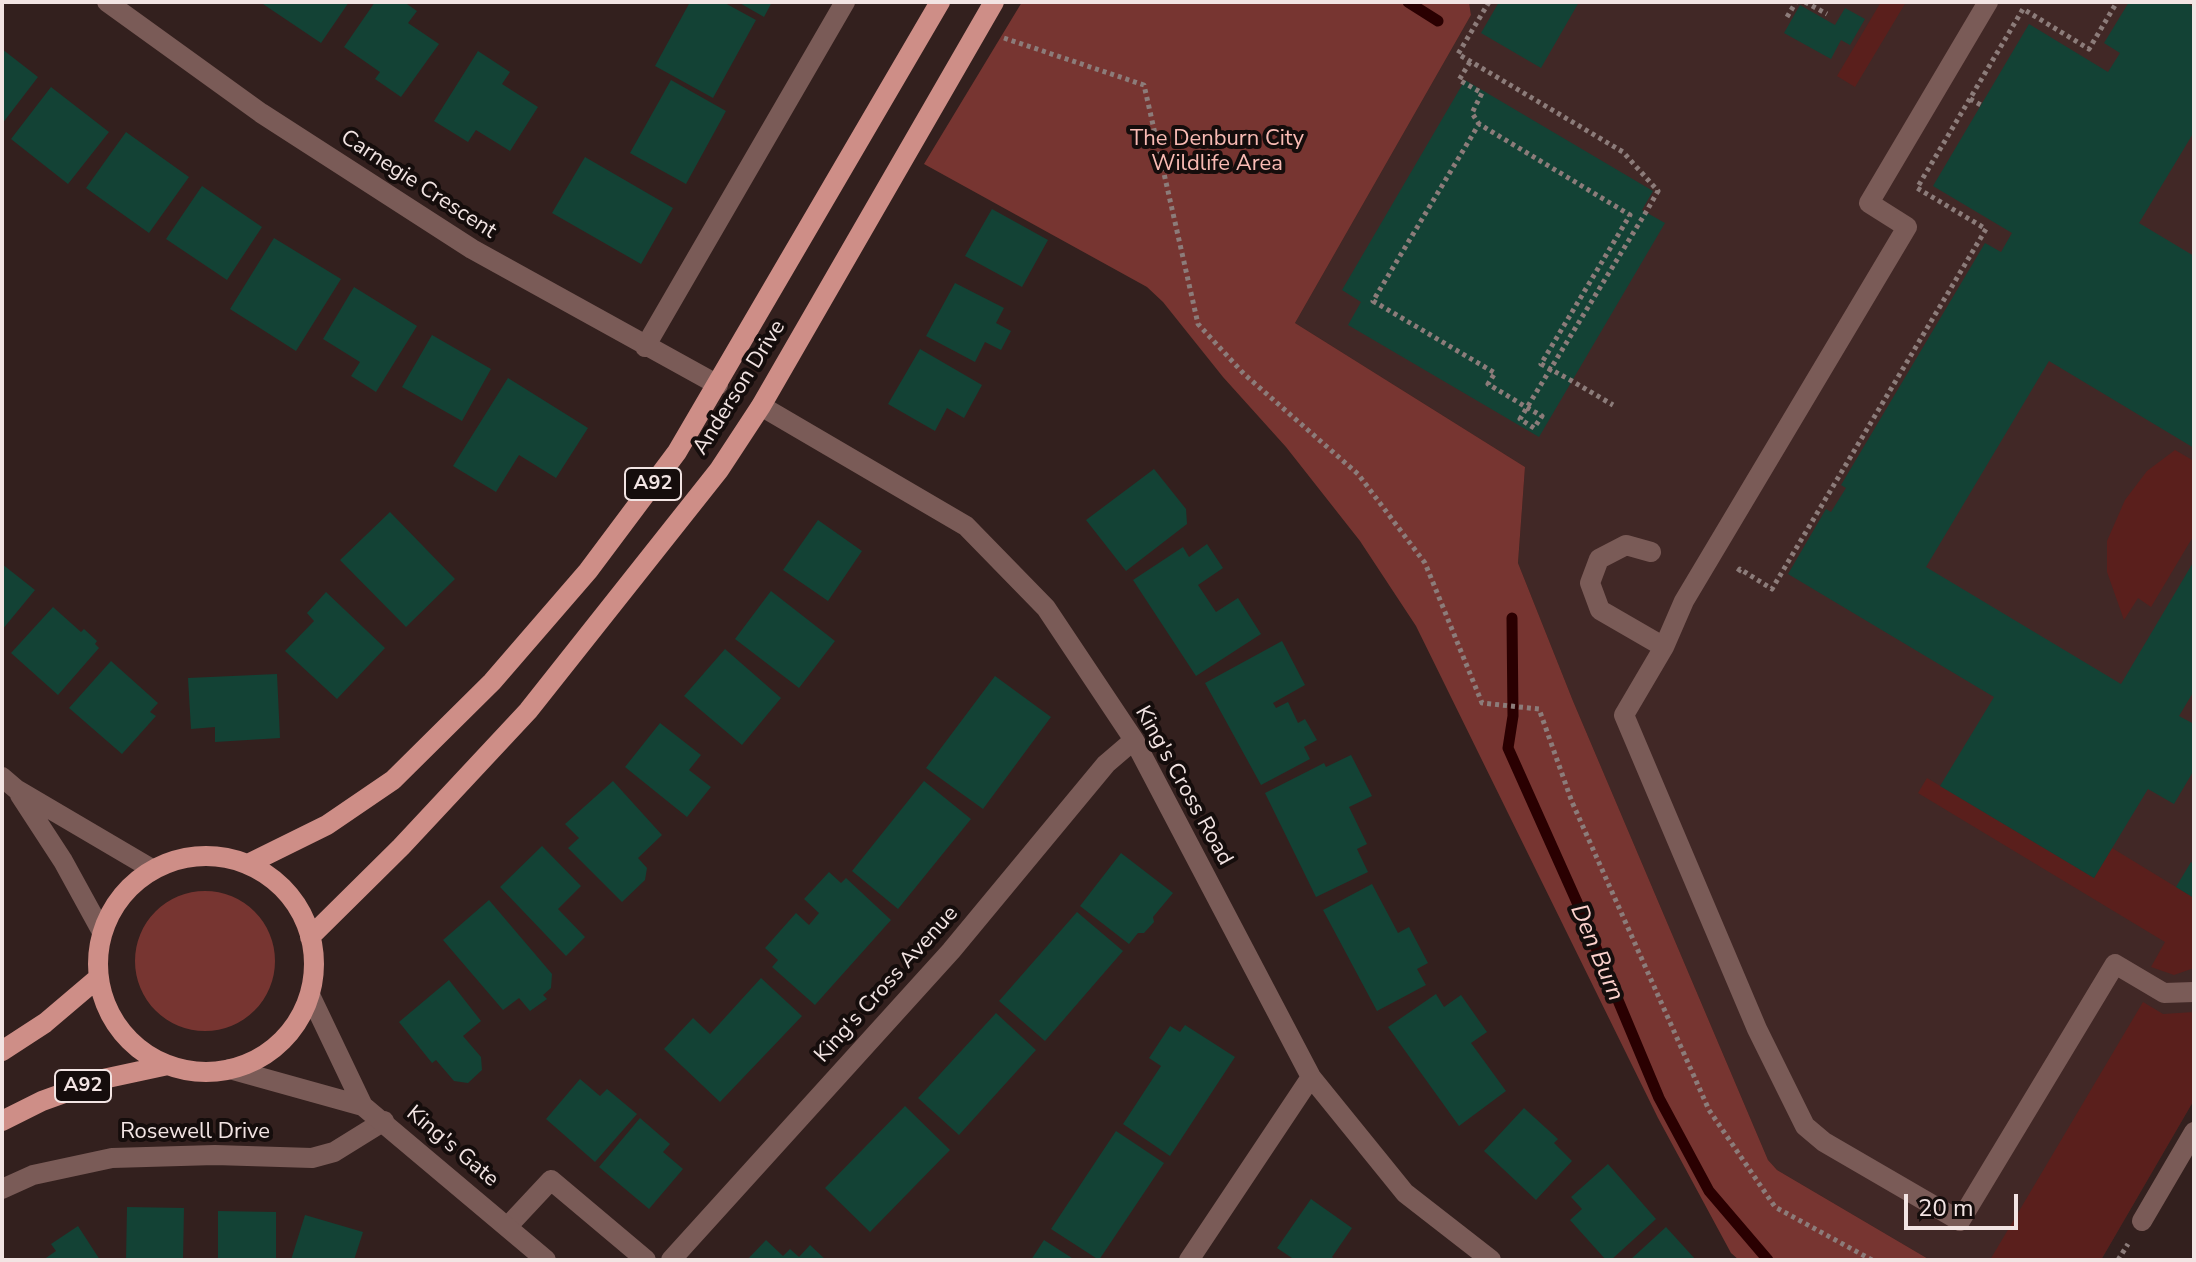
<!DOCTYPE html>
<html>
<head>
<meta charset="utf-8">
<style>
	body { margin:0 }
	#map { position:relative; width:2196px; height:1262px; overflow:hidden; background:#33201e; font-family:"Nunito Sans",sans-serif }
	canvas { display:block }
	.frame { position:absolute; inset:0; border:4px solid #f2e4e3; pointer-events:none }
	.scale { position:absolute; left:1904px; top:1194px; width:114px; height:36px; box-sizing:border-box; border:4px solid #f2e4e3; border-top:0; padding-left:10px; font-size:24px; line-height:28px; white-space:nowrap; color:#f2e4e3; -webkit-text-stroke:6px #150d0c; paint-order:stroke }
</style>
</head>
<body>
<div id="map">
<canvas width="2196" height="1262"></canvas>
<div class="frame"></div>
<div class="scale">20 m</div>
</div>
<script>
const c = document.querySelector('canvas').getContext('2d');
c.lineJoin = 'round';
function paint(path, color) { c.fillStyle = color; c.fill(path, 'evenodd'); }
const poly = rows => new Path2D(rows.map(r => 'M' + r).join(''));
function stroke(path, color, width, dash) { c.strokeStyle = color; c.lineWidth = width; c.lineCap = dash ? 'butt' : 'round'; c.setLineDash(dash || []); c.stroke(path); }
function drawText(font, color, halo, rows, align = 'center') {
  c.font = font + ' "Nunito Sans",sans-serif'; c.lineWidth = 8; c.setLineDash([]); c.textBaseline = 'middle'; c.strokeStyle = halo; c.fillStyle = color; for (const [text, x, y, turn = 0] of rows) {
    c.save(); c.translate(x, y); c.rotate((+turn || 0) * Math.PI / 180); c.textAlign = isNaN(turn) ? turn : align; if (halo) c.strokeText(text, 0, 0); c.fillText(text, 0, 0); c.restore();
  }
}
const built = poly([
	[1469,2,2194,2,2194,1100,2101,1260,1930,1260,1777,1170,1768,1160,1573,701,1518,563,1525,467,1295,323,1471,15]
]);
const green = poly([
	[1881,2,1906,2,1855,87,1837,76],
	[2175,450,2194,461,2194,535,2151,607,2138,598,2124,620,2107,572,2107,541,2125,500,2147,471],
	[1927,778,2094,878,2112,848,2194,898,2194,968,2174,975,2151,967,2165,942,1918,793],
	[2143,1002,2163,1014,2194,1012,2194,1100,2101,1260,1990,1260]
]);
const forest = poly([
	[1022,2,1469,2,1471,15,1295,323,1525,467,1518,563,1573,701,1768,1160,1777,1170,1930,1260,1739,1260,1731,1253,1658,1118,1416,626,1360,541,1286,447,1223,377,1163,302,1147,287,924,164],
	'135 961a70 70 0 1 1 140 0a70 70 0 1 1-140 0Z'
]);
const stream = poly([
	[1408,2,1438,21],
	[1512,618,1513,716,1508,748,1576,900,1659,1098,1709,1191,1768,1260]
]);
const building = poly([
	[260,2,349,2,321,43],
	[375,2,404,2,417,11,408,23,439,44,401,97,375,79,380,72,344,47],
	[690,2,723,2,756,20,713,98,655,66],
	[738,2,772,2,764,17],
	[1499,2,1579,2,1541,68,1481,33],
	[2129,2,2185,2,2194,7,2194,132,2139,223,2194,256,2194,448,2049,361,1926,567,2121,684,2194,561,2194,691,2179,716,2194,724,2194,770,2174,804,2148,789,2094,878,1940,786,1994,697,1788,574,1826,509,1831,512,1846,488,1841,485,1985,243,2001,252,2012,233,1933,186,2029,24,2108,72,2120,53,2104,43],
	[1800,5,1835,25,1845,8,1865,19,1850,45,1841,40,1831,59,1784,33],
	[2,49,38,77,2,124],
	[478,51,510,72,502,84,538,107,510,151,476,130,468,142,434,121],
	[671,80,726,111,686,184,630,153],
	[1465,80,1653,191,1642,210,1665,223,1539,437,1348,325,1361,302,1342,290],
	[51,87,109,132,68,184,11,139],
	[126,132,189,177,149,233,86,188],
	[585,157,673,208,641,264,552,213],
	[202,186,262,227,227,280,166,239],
	[992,209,1048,240,1022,287,965,256],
	[274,238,341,279,296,351,230,309],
	[955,283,1004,308,996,323,1011,331,1001,350,985,342,975,362,926,336],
	[354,287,417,326,376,392,351,376,360,362,323,339],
	[432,335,491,369,462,421,402,387],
	[920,349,982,385,964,418,947,408,935,431,888,404],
	[508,378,588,428,556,478,519,455,496,492,453,466],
	[1154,469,1186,509,1187,524,1126,571,1086,520],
	[390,512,455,579,406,627,340,560],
	[818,520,862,551,828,601,783,570],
	[1207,544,1223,568,1198,585,1216,612,1238,598,1261,634,1196,676,1133,580,1183,547,1189,557],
	[2,564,35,590,2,630],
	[771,591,835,641,799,688,735,639],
	[326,592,385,648,337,699,285,651,314,621,307,613],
	[53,607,81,632,84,629,97,641,95,644,99,648,58,695,11,653],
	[1282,641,1305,685,1273,703,1276,708,1288,702,1298,723,1305,719,1317,740,1304,747,1310,759,1261,785,1205,683],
	[725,649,781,698,742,745,684,696],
	[111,661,158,703,150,712,156,716,122,754,69,708],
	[277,674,280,738,215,742,215,727,191,729,188,678],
	[995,676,1051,717,983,809,926,768],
	[660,723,701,755,689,770,711,787,687,817,625,767],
	[1351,755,1372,796,1349,807,1367,844,1357,849,1368,872,1316,897,1265,793,1324,763,1326,767],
	[613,781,662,835,638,858,647,868,645,880,622,902,568,848,579,838,565,824],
	[924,781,971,819,898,909,852,871],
	[542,846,581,886,558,909,585,937,566,956,500,887],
	[1121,853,1173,893,1153,917,1154,922,1144,933,1138,933,1129,944,1080,906],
	[2191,862,2194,864,2194,898,2176,887],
	[829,872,841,883,846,878,891,920,815,1005,772,967,778,960,765,948,796,913,809,925,819,913,804,899],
	[1372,884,1398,933,1409,927,1428,963,1417,969,1426,985,1377,1011,1323,910],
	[489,900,552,974,551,988,543,995,547,999,530,1011,519,998,503,1010,443,940],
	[1077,912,1123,951,1045,1041,999,1001],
	[761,978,802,1016,720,1102,664,1049,693,1018,710,1034],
	[449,980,481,1021,463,1036,481,1057,482,1070,468,1083,454,1081,436,1060,432,1063,399,1022],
	[1436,994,1444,1007,1461,995,1487,1032,1471,1043,1506,1091,1459,1126,1388,1027],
	[996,1013,1036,1050,959,1135,918,1098],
	[1185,1025,1235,1057,1170,1156,1123,1124,1161,1066,1149,1058,1170,1026,1180,1032],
	[580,1079,600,1096,607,1089,637,1114,595,1162,546,1119],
	[905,1106,950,1150,870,1232,825,1188],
	[1524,1108,1558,1139,1554,1143,1572,1161,1536,1200,1484,1151],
	[640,1118,670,1144,663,1152,683,1169,649,1209,599,1167],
	[1116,1131,1164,1163,1099,1260,1051,1229],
	[1608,1164,1656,1219,1611,1260,1606,1260,1570,1220,1582,1209,1571,1197],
	[1311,1199,1352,1228,1332,1257,1336,1260,1295,1260,1277,1248],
	[127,1207,184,1208,183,1260,126,1260],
	[218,1211,276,1212,276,1260,218,1260],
	[305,1215,363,1232,354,1260,291,1260],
	[78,1226,100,1260,43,1260,56,1251,51,1244],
	[1666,1227,1696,1260,1630,1260],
	[766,1240,783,1256,790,1249,799,1257,810,1245,826,1260,747,1260],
	[1044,1240,1075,1260,1031,1260]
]);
const path = poly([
	[1489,2,1458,54,1623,152,1658,191,1646,212,1520,419,1534,428,1542,416,1526,407,1488,384,1495,373,1373,301,1479,124,1630,215,1541,364,1572,381,1613,405],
	[1805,2,1827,14],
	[1787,17,1796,2],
	[1004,38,1144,85,1198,324,1244,374,1358,474,1425,563,1482,703,1539,709,1572,802,1709,1110,1775,1207,1872,1260],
	[1470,62,1459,80,1482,93,1472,113,1479,124],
	[1970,99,1981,105],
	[1738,572,1740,569,1772,589,1986,229,1917,188,2023,9,2089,49,2117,2],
	[2118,1260,2128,1244]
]);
const service = poly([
	[1988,2,1869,203,1907,227,1684,601,1664,647,1624,715,1757,1029,1805,1126,1824,1142,1960,1221,2115,964,2164,993,2194,992],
	[1651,552,1626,545,1599,559,1590,583,1600,610,1664,647],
	[2142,1221,2194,1132]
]);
const minor = poly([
	[107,2,261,113,472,249,718,385],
	[645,347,845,2],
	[761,406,966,526,1046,608,1134,740,1311,1077,1405,1193,1491,1260],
	[2,1189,33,1175,112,1158,215,1155,312,1158,334,1152,384,1121],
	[508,1226,551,1180,646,1260],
	[671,1260,951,951,1106,764,1134,740],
	[1189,1260,1311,1077]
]);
const tertiary = poly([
	[2,777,16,789,152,869],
	[20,795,63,861,102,932],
	[310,995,363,1106],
	[230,1069,363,1106,546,1260]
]);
const primary = poly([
	'98 964a108 108 0 1 1 216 0a108 108 0 1 1-216 0Z',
	[248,864,327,825,393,780,492,682,588,571,677,452,940,2],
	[310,937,401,847,528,711,719,470,761,406,994,2],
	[2,1051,45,1023,98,978],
	[2,1121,42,1101,103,1079,168,1065]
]);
const shields = [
	[653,484,56],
	[83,1086,56]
];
const shieldNames = [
	["A92",653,484],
	["A92",83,1086]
];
const parkNames = [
	["The Denburn City",1217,140],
	["Wildlife Area",1217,165]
];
const streetNames = [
	["Carnegie Crescent",418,185,33],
	["Anderson Drive",740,388,-58],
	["King's Cross Road",1183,786,61],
	["King's Cross Avenue",887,985,-48],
	["Rosewell Drive",195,1133],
	["King's Gate",452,1147,40]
];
const waterNames = [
	["Den Burn",1596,953,67]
];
paint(built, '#412826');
paint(green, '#5a1f1c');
paint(forest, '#773531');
stroke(stream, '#2a0001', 11);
paint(building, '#134235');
stroke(path, '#8c7c7a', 5, [4, 4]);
stroke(service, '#7a5b57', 20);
stroke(minor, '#7a5b57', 20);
stroke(tertiary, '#7a5b57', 20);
stroke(primary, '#ce8e87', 20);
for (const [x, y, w] of shields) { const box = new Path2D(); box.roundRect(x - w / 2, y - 16, w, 32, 6); c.fillStyle = '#150d0c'; c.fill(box); stroke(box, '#f2e4e3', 2); }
drawText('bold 20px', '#f2e4e3', null, shieldNames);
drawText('22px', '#f9bbb4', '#150d0c', parkNames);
drawText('22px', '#f2e4e3', '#150d0c', streetNames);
drawText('italic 24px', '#fdd2cd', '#150d0c', waterNames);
</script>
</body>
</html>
